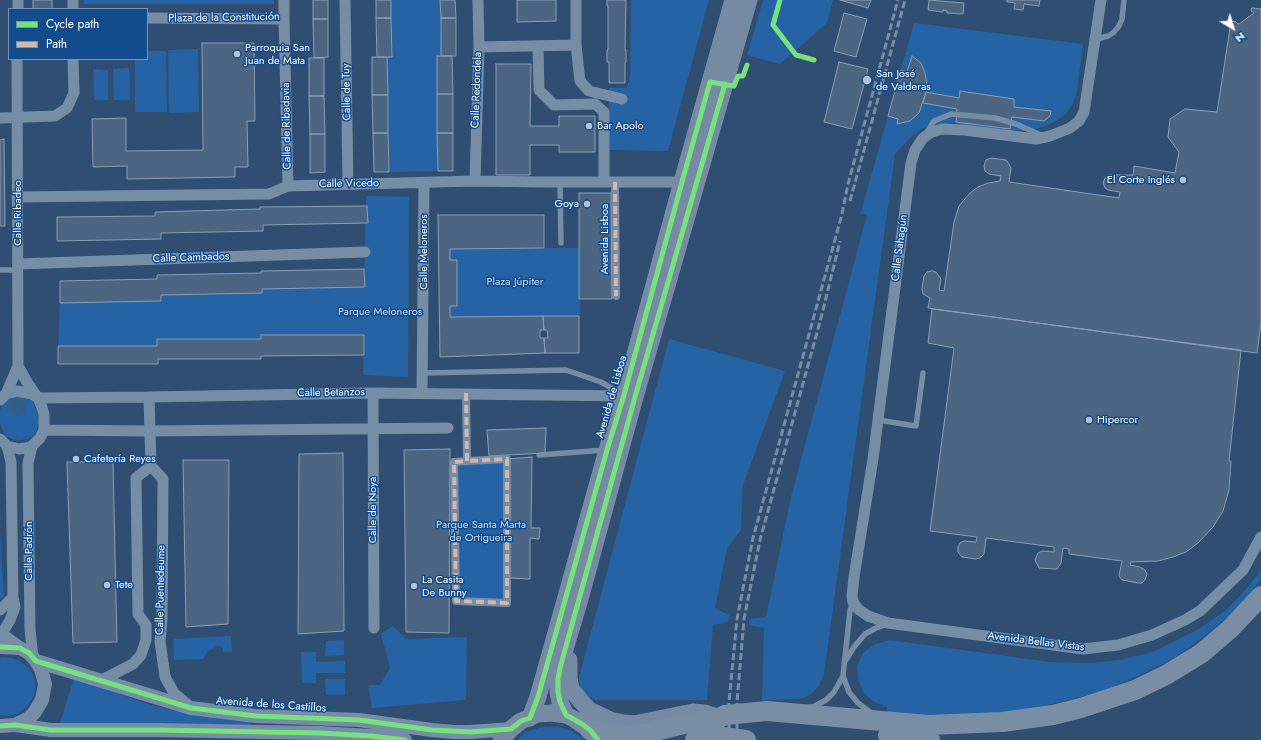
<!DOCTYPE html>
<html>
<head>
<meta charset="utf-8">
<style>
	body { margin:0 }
	#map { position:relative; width:1261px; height:740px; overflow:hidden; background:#2f4e71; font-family:Jost,sans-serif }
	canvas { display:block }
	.legend { position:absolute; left:8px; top:8px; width:140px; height:52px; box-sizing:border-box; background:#134c8d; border:1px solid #7194bb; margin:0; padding:5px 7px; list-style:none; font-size:12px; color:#fff }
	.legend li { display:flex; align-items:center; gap:8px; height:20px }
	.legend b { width:20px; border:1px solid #7194bb }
	.north { position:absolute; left:1213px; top:8px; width:40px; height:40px; -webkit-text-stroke:3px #134c8d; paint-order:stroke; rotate:142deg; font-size:11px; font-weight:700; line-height:16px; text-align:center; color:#fff }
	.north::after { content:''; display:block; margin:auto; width:14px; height:18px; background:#fff; clip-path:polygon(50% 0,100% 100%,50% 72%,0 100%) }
</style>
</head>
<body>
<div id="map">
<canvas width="1261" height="740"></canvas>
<ul class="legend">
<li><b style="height:5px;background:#77e17e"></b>Cycle path</li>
<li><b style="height:5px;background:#d1b7ad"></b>Path</li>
</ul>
<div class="north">N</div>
</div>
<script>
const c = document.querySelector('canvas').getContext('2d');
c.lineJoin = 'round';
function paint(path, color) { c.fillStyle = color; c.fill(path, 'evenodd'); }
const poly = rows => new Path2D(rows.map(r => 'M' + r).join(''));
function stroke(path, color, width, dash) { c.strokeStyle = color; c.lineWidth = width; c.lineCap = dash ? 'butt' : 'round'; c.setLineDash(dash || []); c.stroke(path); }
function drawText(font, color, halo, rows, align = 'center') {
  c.font = font + ' Jost,sans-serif'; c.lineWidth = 3; c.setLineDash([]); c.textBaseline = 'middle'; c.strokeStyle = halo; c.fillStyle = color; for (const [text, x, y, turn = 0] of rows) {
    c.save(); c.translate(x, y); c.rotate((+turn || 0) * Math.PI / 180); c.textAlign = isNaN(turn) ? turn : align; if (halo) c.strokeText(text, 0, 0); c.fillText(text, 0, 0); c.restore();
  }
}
const green = poly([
	[84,0,274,0,274,4,84,4],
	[391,0,440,0,441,56,437,56,438,171,389,172,387,57,392,56],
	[631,0,709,0,668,151,609,150,609,88,627,88,630,76],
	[763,0,833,0,827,23,780,64,747,55],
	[914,23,1083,44,1077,91,1073,103,1066,114,1054,122,1043,127,1029,130,1010,131,954,123,937,124,921,129,908,140,895,154,824,674,819,686,811,694,803,698,762,701,764,628,749,625,749,619,766,617,791,497,867,215,860,213,861,212,888,116,898,119,897,124,910,121,919,113,923,103,927,85,925,73,921,63,912,56,907,72,901,70],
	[198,49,199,112,169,113,168,50],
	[147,51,166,51,167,112,135,112,135,59,147,59],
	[129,68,130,100,114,100,113,69],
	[93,69,108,70,108,100,94,100],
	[366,196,409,197,408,377,363,375,364,335,261,335,261,339,158,339,157,346,58,346,60,303,160,301,161,295,262,293,262,289,364,287],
	[579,248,580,316,450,317,450,306,457,306,457,260,450,260,450,249],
	[669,339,785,371,743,485,741,530,727,548,715,608,729,615,728,622,713,625,707,700,595,700,586,695,580,687,579,677],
	[17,395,32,398,37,411,38,423,37,430,33,436,26,439,19,440,12,439,5,436,0,424,0,410,3,402],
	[507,459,507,604,455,601,453,462],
	[0,531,4,597,0,599],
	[1261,571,1261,579,1244,601,1219,624,1194,644,1174,658,1148,671,1115,686,1088,695,1032,709,949,718,886,715,887,707,874,702,863,692,858,679,857,666,863,653,875,644,890,640,1050,662,1091,663,1119,660,1153,652,1199,629,1225,611,1241,595],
	[393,626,406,639,467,637,466,700,372,708,368,685,380,685,390,668,381,634],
	[231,636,232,652,223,652,223,647,218,646,208,651,203,659,174,660,173,639],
	[344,640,344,655,325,656,326,641],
	[301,652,316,652,316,662,345,661,345,673,316,673,316,683,302,683],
	[2,657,12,658,20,661,28,667,33,674,35,683,35,693,31,701,25,708,17,714,7,716,0,715,0,658],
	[74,678,148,704,188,714,251,722,250,725,60,723],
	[325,679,345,679,345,695,326,695],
	[542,727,558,727,572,731,584,740,518,740,526,732]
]);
const water = poly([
	'8 407a9 9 0 1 1 18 0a9 9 0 1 1-18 0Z'
]);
const building = poly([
	[33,0,52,0,52,9,33,9,33,0],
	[313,0,328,0,328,19,313,19,313,0],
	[376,0,391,0,391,18,376,18,376,0],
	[440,0,455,0,456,18,441,18,440,0],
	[517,0,556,0,556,21,517,22,517,0],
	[607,0,626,0,625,50,626,50,626,62,625,62,625,83,609,83,609,62,607,62,607,50,608,50,608,6,607,6,607,0],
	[840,0,871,0,868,8,840,0],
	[929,0,964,3,963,14,947,13,947,11,943,10,943,12,928,10,929,0],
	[1007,0,1040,0,1039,6,1024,4,1023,10,1014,9,1015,3,1007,2,1007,0],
	[1253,8,1261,9,1261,322,1257,353,928,308,930,298,923,294,922,289,924,276,927,272,932,271,936,272,941,279,939,290,944,291,954,222,959,206,970,193,978,187,988,183,1000,181,1001,176,989,174,985,171,984,166,986,160,991,158,1006,160,1009,164,1011,168,1009,182,1119,198,1120,192,1108,190,1105,188,1103,183,1105,178,1109,175,1133,175,1134,166,1175,173,1179,152,1168,137,1170,119,1185,109,1217,112,1231,22,1234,21,1236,22,1238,24,1239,24,1254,13,1251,11,1251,9,1253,8],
	[844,13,867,19,856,57,834,51,844,13],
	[376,18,391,18,392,57,377,57,376,18],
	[441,18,456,18,456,56,441,56,441,18],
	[313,19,328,19,328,57,314,58,313,19],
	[202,43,254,43,255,121,247,121,248,167,235,167,235,177,127,179,127,166,93,167,92,119,126,118,126,151,203,150,202,43],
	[437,56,452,56,453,94,437,94,437,56],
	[912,56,921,63,925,73,927,85,926,92,919,113,910,121,897,124,898,119,888,116,901,70,907,72,912,56],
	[372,57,387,57,388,95,372,95,372,57],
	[309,58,324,58,324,96,309,96,309,58],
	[839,62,868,69,852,129,824,122,839,62],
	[496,64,531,64,530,126,559,126,559,116,595,116,595,152,559,152,559,145,530,145,530,175,496,175,496,64],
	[960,91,1014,99,1014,107,1051,111,1050,116,1044,121,1012,117,1010,129,956,122,957,109,923,103,926,92,959,98,960,91],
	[437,94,453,94,453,133,437,133,437,94],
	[372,95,388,95,388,133,373,133,372,95],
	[309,96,324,96,325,134,310,134,309,96],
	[373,133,388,133,389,172,374,172,373,133],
	[437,133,453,133,453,171,438,171,437,133],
	[310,134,325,134,325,172,310,173,310,134],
	[4,139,5,226,0,226,0,140,4,139],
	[579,193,611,193,612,299,579,299,579,193],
	[367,206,368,223,263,225,263,231,161,233,161,239,57,241,57,217,155,216,155,212,260,209,260,207,367,206],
	[438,215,544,215,544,248,450,249,450,260,457,260,457,306,450,306,450,317,543,316,544,330,540,330,540,338,544,338,545,353,440,357,438,215],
	[364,269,365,287,262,289,262,293,161,295,161,301,60,303,60,281,157,279,157,275,261,273,261,271,364,269],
	[932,309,1241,350,1229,461,1231,461,1229,490,1223,511,1213,527,1198,543,1186,552,1173,557,1158,561,1131,562,1130,565,1140,567,1145,570,1147,574,1145,580,1142,583,1138,583,1122,580,1119,576,1122,561,1069,554,1069,549,1063,548,1061,563,1057,569,1054,569,1039,568,1035,560,1038,553,1042,551,1054,552,1054,547,986,538,984,554,980,558,976,559,962,557,958,552,958,547,960,543,964,541,976,542,977,537,930,531,954,348,928,343,932,309],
	[543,316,579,316,579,353,545,353,544,338,548,338,547,330,544,330,543,316],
	[261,335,364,335,364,355,261,356,261,359,158,359,158,364,58,364,58,346,157,346,157,339,261,339,261,335],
	[546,428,545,453,489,456,487,430,546,428],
	[450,449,449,633,406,632,404,450,450,449],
	[343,453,344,631,298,634,299,454,343,453],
	[532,457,531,528,540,528,539,539,530,538,530,579,507,578,507,459,532,457],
	[183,460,229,460,228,624,186,627,183,460],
	[67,462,113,462,117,642,73,643,67,462]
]);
const service = poly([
	[1096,39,1108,36,1113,33,1119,26,1122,19,1124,0],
	[927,132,934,121,951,114,995,118,1016,124,1043,136],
	[560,182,561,243],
	[0,270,18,270],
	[423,373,566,370,601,382,622,394],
	[878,420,916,426,923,373],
	[539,455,605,450],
	[846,660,854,647,865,634,876,628,888,624],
	[843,676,849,692,858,703,871,713],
	[809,707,813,707,826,700,834,692,843,676,850,610,853,602]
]);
const pedestrian = poly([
	[615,182,616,296],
	[466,393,467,461,454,462,456,601,507,603,507,459,467,461]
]);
const minor = poly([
	[345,0,348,184],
	[576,0,576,45,580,81,589,91,622,99],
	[1101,0,1084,112,1079,121,1070,128,1050,136,1036,139,964,130,942,129,932,132,923,138,915,150,911,163,873,459,854,577,852,596,853,602,858,609,868,616,888,623,1083,649,1118,645,1152,635,1185,620,1200,611,1243,570,1261,537],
	[18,9,18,0],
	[73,9,73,0],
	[147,18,284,19,284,0],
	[284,19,288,186],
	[538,46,539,90,554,105,595,104,604,112,604,182],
	[479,47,576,45],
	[0,118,55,116,67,108,74,93,73,59],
	[475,181,479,47,478,0],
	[17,197,269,194,288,186,475,181,540,182,682,182],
	[18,264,365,252],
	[373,393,374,628],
	[422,393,424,183],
	[6,394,18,366,17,59],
	[149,397,151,466],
	[0,400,6,394,17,391,32,394,38,398,149,397,373,393,629,396],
	[44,430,150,431,448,428],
	[0,439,7,446,19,449,26,448,32,446,40,438,44,430,44,415,42,407,38,398,27,382,18,366],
	[32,446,28,463,30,630,33,657],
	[0,610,13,597],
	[0,637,10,620,15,607,13,597,11,462,7,446],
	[100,681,133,664,141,655,146,640,146,625,138,614,136,478,151,466,163,479,162,619,160,641,165,677,174,693,189,706]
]);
const tertiary = poly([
	[0,634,19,648],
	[0,647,20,648,29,653,36,661,41,669,45,684,42,700,34,713,29,718,15,725,0,726],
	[36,661,191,708,256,716,359,720,432,730,454,732,470,732,511,729],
	[15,725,51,730,157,730,320,733,371,736,405,740]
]);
const primary = poly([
	[569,660,569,678,571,689,580,700,589,710,610,720,623,723,634,724,693,712,705,713,717,717],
	[566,715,560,702,558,692,558,679,563,656,580,599,635,397,749,0],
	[530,718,538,697,607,450,624,395,682,182,733,0],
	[501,740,511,729,521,721,538,714,552,713,566,715,574,719,590,730,598,740]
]);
const motorway = poly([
	[590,730,610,735,635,736,684,724,719,718,725,715,767,711,928,725,1002,722,1053,715,1081,708,1135,690,1166,675,1202,653,1231,628,1261,596],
	[888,735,930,740],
	[695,740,723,737,746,740]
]);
const rail = poly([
	[850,201,905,0],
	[729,740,729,702,737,619,753,538,842,214,848,184,898,0],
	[737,740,737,702,744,619,760,540,821,318,840,241]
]);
const quiet = poly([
	[615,182,616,296],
	[466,393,467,461,454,462,456,601,507,603,507,459,467,461]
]);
const cycleway = poly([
	[780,0,773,25,796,55,814,60],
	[0,647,20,648,29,653,36,661,191,708,256,716,359,720,432,730,470,732,511,729,521,721,530,718,538,697,607,450,624,395,682,182,710,82,734,86,738,76,743,76,747,65],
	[0,726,15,725,51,730,157,730,320,733,371,736,405,740],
	[598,740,590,730,582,724,566,715,560,702,558,692,558,679,560,668,635,397,725,84]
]);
const markers = [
	[237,54,4,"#b6c1cd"],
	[867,80,5,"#b6c1cd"],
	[589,126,4,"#b6c1cd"],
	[1183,180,4,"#b6c1cd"],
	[587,204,4,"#b6c1cd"],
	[1089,420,4,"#b6c1cd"],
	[76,459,4,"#b6c1cd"],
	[107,585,4,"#b6c1cd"],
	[414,586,4,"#b6c1cd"]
];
const streetNames = [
	["Plaza de la Constitución",224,18,-1],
	["Calle Redondela",477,90,-88],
	["Calle de Tuy",347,92,-91],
	["Calle de Ribadavia",287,126,-91],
	["Calle Vicedo",349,184,-1],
	["Calle Ribadeo",18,213,-90],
	["Avenida Lisboa",605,239,-90],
	["Calle Sahagún",900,248,-83],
	["Calle Meloneros",424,252,-90],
	["Calle Cambados",191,258,-2],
	["Calle Betanzos",331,393,-1],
	["Avenida de Lisboa",612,397,-74],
	["Calle de Noya",373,510,-90],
	["Calle Padrón",29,551,-90],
	["Calle Puentedeume",161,590,-89],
	["Avenida Bellas Vistas",1036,642,7],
	["Avenida de los Castillos",271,705,4]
];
const poiNames = [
	["Parroquia San",245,48],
	["Juan de Mata",245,61],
	["San José",876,74],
	["de Valderas",876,87],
	["Bar Apolo",597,126],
	["El Corte Inglés",1175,180,"right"],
	["Goya",579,204,"right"],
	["Hipercor",1097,420],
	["Cafetería Reyes",84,459],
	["La Casita",422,580],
	["De Bunny",422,593],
	["Tete",115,585]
];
const parkNames = [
	["Plaza Júpiter",515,282],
	["Parque Meloneros",380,312],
	["Parque Santa Marta",481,525],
	["de Ortigueira",481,538]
];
paint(green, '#2663a5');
paint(water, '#345d8c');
paint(building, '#4c6582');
stroke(building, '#8b9eb4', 1);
stroke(service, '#768da6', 5.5);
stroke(pedestrian, '#768da6', 8);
stroke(minor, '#768da6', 11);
stroke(tertiary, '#768da6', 14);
stroke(primary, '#768aa3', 17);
stroke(motorway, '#798ea4', 20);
stroke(rail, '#798ea4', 3, [7, 3]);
stroke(quiet, '#d1b7ad', 4, [8, 4]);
stroke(cycleway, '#77e17e', 5);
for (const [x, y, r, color] of markers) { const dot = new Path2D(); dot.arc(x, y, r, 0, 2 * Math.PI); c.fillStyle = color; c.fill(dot); stroke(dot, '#134c8d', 1.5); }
drawText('11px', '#fff', '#134c8d', streetNames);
drawText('11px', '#fff', '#134c8d', poiNames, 'left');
drawText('11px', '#c4dffc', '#134c8d', parkNames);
</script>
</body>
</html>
